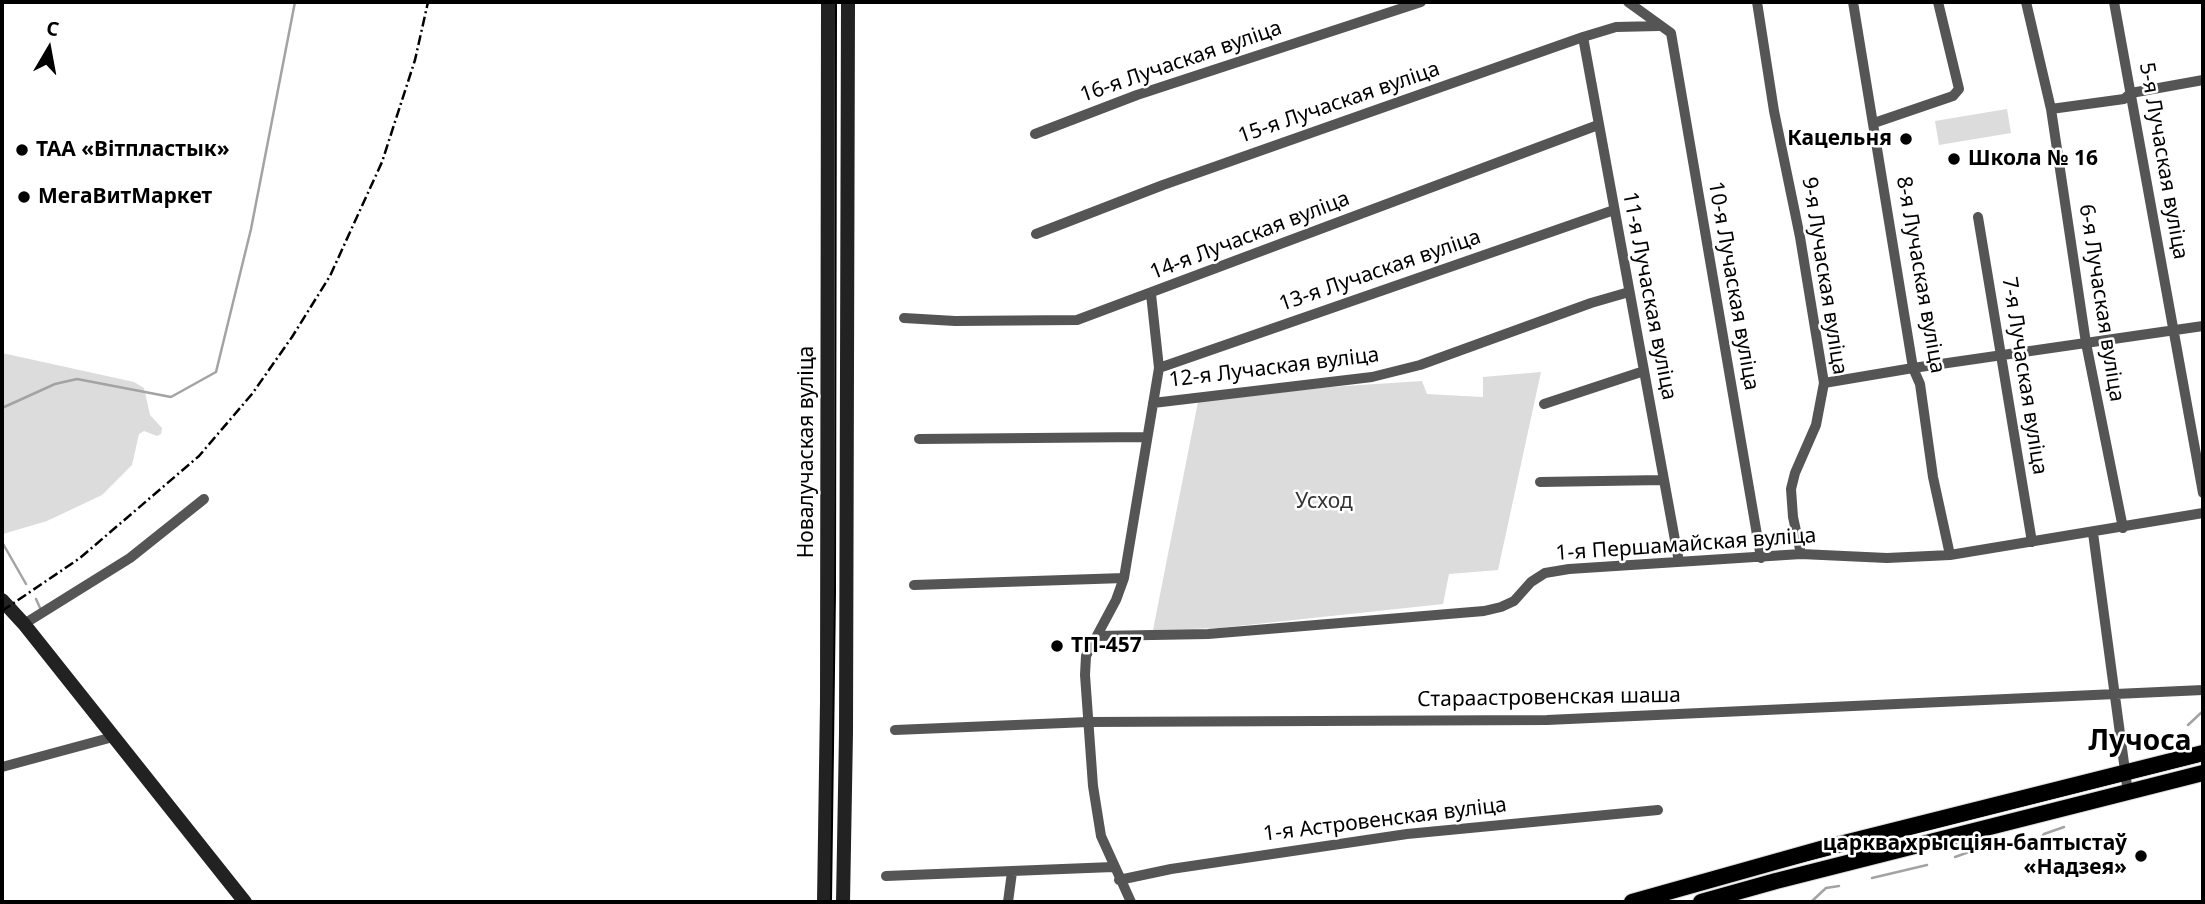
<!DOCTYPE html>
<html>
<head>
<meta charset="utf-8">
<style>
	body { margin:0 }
	#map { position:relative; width:2205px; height:904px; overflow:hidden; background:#fff; font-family:"Noto Sans",sans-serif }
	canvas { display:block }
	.frame { position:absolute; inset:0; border:4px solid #000; pointer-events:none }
	.north { position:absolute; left:14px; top:14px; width:70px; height:70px; -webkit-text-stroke:5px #fff; paint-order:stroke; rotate:10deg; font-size:19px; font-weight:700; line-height:28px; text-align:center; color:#000 }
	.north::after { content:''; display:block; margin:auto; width:24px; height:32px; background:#000; clip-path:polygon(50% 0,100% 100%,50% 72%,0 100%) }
</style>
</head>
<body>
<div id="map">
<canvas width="2205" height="904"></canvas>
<div class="frame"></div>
<div class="north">С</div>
</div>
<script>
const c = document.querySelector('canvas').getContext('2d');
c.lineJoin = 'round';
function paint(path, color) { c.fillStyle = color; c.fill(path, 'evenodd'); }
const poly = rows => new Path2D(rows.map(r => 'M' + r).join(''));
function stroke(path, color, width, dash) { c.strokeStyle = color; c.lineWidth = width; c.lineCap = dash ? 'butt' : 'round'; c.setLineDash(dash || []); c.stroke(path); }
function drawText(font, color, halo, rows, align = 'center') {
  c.font = font + ' "Noto Sans",sans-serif'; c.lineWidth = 5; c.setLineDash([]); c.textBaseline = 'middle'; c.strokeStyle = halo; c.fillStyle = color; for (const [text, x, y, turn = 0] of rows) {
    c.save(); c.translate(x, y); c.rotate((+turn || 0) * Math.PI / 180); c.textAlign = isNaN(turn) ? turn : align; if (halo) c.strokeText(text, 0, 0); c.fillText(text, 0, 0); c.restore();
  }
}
const green = poly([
	[2007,109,2011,133,1939,145,1935,121],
	[2,353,134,382,144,388,150,415,162,428,161,434,157,436,144,431,139,434,132,465,102,495,47,521,3,534],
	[1541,372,1498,570,1449,574,1443,604,1219,628,1153,630,1198,402,1330,387,1422,381,1427,394,1483,397,1483,377]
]);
const stream = poly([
	[2,408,55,384,77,379,171,397,216,372,251,229,295,2],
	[2,542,26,584],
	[36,599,41,610],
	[2188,725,2203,711],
	[2038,841,2044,834,2064,827],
	[1955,857,1980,848],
	[1872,878,1927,865],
	[1811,902,1826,888,1839,886]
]);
const street = poly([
	[1628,2,1671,33,1761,558],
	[1757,2,1774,111,1800,237,1824,383,1816,425,1795,473,1791,489,1793,517,1801,554],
	[1853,2,1913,368,1920,384,1933,477,1950,555],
	[2026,2,2051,109,2086,343,2123,528],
	[2114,2,2203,493],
	[1583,37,1679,562],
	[2051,109,2124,99,2131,93,2203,80],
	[1874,123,1953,96,1959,89,1938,2],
	[1035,134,1137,95,1421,2],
	[1978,217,2032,542],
	[1036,234,1163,185,1583,37,1616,27,1659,26],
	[904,318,955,321,1077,320,1598,125],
	[1159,368,1614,210],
	[1824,383,1913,368,2203,326],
	[1153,403,1372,377,1420,365,1591,303,1629,292],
	[1544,404,1644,371],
	[919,439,1146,437],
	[1540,482,1663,480],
	[2093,533,2128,793],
	[914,585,1124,578],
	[24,624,130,558,204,499],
	[1097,636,1208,634,1484,611,1501,607,1514,601,1531,582,1545,573,1569,569,1801,554,1887,558,1950,555,2203,513],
	[895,730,1088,722,1547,720,2203,690],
	[2,767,113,737],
	[886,876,1113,867],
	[1119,880,1171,869,1407,834,1658,810],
	[1008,902,1012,872],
	[1131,902,1101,836,1093,786,1085,675,1086,656,1116,600,1124,578,1159,368,1151,294]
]);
const secondary = poly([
	[2,600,24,624,245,902],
	[824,902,827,702,828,2],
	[843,902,846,733,848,2]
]);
const primary = poly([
	[1632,902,1828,847,2203,753],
	[1701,902,1776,881,2203,773]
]);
const tram = poly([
	[831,902,835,593,836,2],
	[1654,902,1748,875,2203,760]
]);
const rail = poly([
	[2,611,80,558,199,456,252,394,292,337,330,276,382,162,415,60,428,2]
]);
const markers = [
	[1906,139,7,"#000"],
	[22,150,7,"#000"],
	[1954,159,7,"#000"],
	[24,197,7,"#000"],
	[1057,646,7,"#000"],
	[2141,856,7,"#000"]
];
const streetNames = [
	["16-я Лучаская вуліца",1181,62,-19],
	["15-я Лучаская вуліца",1339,103,-19],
	["5-я Лучаская вуліца",2163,161,80],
	["14-я Лучаская вуліца",1250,236,-21],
	["13-я Лучаская вуліца",1380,271,-19],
	["8-я Лучаская вуліца",1920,275,80],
	["9-я Лучаская вуліца",1824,276,81],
	["10-я Лучаская вуліца",1733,286,80],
	["11-я Лучаская вуліца",1649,296,79],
	["6-я Лучаская вуліца",2101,303,81],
	["12-я Лучаская вуліца",1274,368,-7],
	["7-я Лучаская вуліца",2024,376,81],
	["Новалучаская вуліца",807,452,-90],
	["1-я Першамайская вуліца",1686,545,-4],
	["Стараастровенская шаша",1549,698,-1],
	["1-я Астровенская вуліца",1385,820,-7]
];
const poiNames = [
	["Кацельня",1892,139,"right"],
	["ТАА «Вітпластык»",36,150],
	["Школа № 16",1968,159],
	["МегаВитМаркет",38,197],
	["ТП-457",1071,646],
	["царква хрысціян-баптыстаў",2127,844,"right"],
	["«Надзея»",2127,868,"right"]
];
const parkNames = [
	["Усход",1324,502]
];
const districtNames = [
	["Лучоса",2140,742]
];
paint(green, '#dcdcdc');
stroke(stream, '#a3a3a3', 2.5);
stroke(primary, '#dbdbdb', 18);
stroke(street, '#555', 10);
stroke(secondary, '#222', 14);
stroke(primary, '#000', 16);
stroke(tram, '#000', 2);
stroke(rail, '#000', 2.5, [10, 3.5, 2, 3.5]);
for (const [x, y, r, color] of markers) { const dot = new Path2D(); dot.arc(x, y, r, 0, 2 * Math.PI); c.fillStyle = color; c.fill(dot); stroke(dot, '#fff', 2.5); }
drawText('21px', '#000', '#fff', streetNames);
drawText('bold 21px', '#000', '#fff', poiNames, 'left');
drawText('21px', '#333', '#fff', parkNames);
drawText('bold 28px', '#000', '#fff', districtNames);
</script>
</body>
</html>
